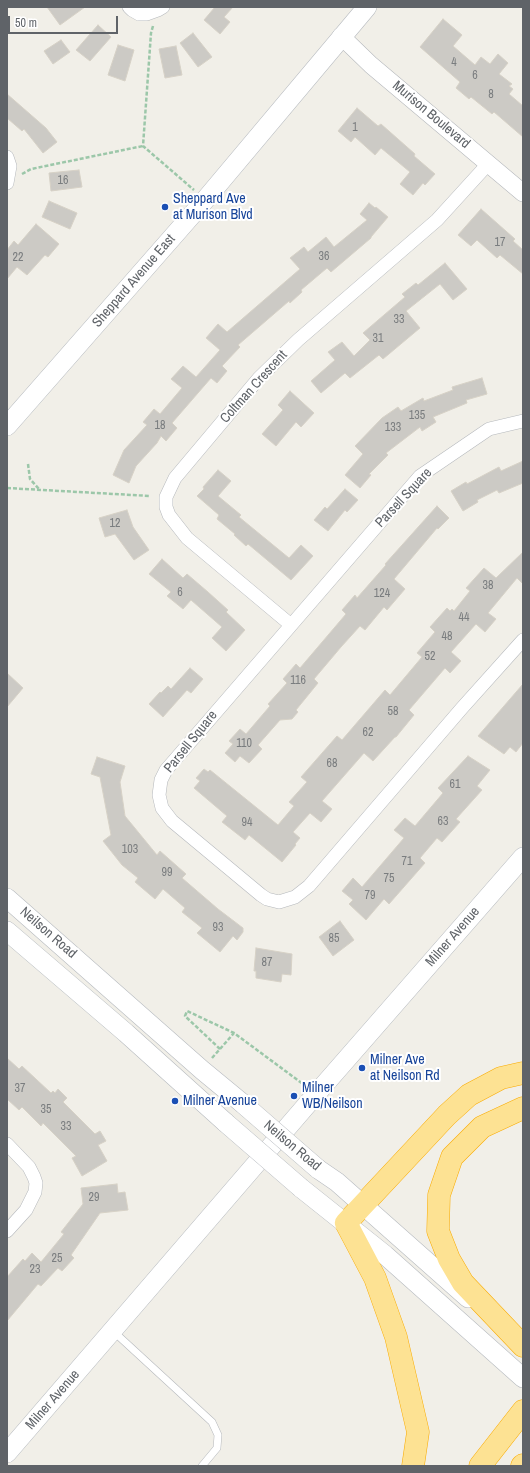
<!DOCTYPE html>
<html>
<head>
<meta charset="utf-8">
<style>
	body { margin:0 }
	#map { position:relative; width:530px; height:1473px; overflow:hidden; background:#f1efe8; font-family:"Archivo Narrow",sans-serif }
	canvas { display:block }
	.frame { position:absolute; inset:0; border:8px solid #5f6368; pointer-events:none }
	.scale { position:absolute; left:8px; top:16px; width:110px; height:18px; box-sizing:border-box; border:2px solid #5f6368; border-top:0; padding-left:5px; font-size:12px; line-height:14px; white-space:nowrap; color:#5f6368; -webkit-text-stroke:3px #fff; paint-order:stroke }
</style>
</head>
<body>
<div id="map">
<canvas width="530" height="1473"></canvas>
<div class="frame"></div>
<div class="scale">50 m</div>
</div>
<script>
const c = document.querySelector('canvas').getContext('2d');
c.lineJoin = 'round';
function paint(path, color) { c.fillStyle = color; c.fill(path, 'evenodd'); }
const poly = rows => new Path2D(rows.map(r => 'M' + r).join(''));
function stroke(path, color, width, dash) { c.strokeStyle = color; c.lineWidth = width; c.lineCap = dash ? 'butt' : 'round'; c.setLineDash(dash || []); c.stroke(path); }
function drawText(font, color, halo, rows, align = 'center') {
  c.font = font + ' "Archivo Narrow",sans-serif'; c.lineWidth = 4; c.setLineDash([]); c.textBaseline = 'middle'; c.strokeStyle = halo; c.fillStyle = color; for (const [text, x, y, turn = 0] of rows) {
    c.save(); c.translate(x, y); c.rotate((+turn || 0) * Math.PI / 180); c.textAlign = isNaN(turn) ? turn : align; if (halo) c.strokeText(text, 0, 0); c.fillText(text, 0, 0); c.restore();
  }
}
const building = poly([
	[47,7,85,7,60,25,47,7],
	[215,7,233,7,224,17,230,22,220,34,204,20,215,7],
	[443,19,462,35,453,46,475,65,481,57,490,64,498,54,508,63,499,74,512,84,509,86,513,89,509,94,523,106,523,137,494,112,492,114,471,97,469,99,456,88,460,82,420,47,443,19],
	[98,25,111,37,90,61,76,50,98,25],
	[193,33,212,57,198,67,180,43,193,33],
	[61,40,70,52,53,64,44,51,61,40],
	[118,45,134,50,125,81,108,75,118,45],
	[176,46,182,75,165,78,159,49,176,46],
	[7,94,46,128,57,142,43,153,24,129,22,131,7,118,7,94],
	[357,108,378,126,381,124,415,154,414,156,435,174,425,185,423,183,413,195,400,184,410,172,381,148,375,155,355,137,351,142,338,131,357,108],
	[79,170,82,187,51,191,49,173,79,170],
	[49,201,77,213,70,229,42,217,49,201],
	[369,203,375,208,376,207,388,217,371,237,371,238,331,272,327,268,301,290,302,292,290,303,289,301,238,345,240,347,222,366,227,371,217,383,211,378,172,423,177,428,166,441,161,436,157,443,136,466,129,483,113,475,124,450,147,425,143,422,154,409,160,414,182,388,171,379,183,366,196,377,220,350,206,338,218,324,227,332,300,269,290,258,304,247,308,252,326,237,334,247,367,220,360,214,369,203],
	[481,209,515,239,513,241,523,250,523,274,500,255,497,258,477,240,471,246,458,235,481,209],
	[36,224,59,244,48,257,45,255,27,275,17,267,7,279,7,250,14,241,18,245,36,224],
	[445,263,467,289,453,300,440,284,406,311,420,328,383,359,379,355,350,378,345,373,321,393,311,381,335,360,328,352,342,342,354,356,370,340,363,333,405,297,402,294,416,283,418,285,445,263],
	[482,378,487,394,466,400,467,403,433,417,436,422,422,431,420,427,386,453,388,455,369,474,371,475,360,488,345,475,363,454,355,446,382,418,398,407,401,411,423,398,424,401,453,390,452,387,482,378],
	[290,391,314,413,301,427,296,422,276,446,262,434,283,410,278,405,290,391],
	[523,461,523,483,499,493,497,490,477,500,478,502,463,511,451,491,466,482,467,484,499,467,501,471,523,461],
	[218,470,231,481,218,496,241,515,239,517,289,558,301,545,313,556,291,580,248,544,246,546,234,535,235,534,217,519,219,515,197,496,204,489,203,487,218,470],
	[345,489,358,500,347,512,345,510,328,531,314,520,325,507,327,509,345,489],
	[437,506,449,518,438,529,437,528,394,579,405,589,387,610,384,607,365,630,360,626,341,647,314,679,318,683,296,710,298,712,292,719,280,720,258,745,262,749,249,763,240,756,235,762,225,753,233,744,229,741,240,729,246,734,270,706,268,704,287,683,283,679,296,664,300,668,346,614,342,610,355,595,357,598,386,565,385,564,437,506],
	[127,510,133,527,149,550,134,560,115,534,105,537,99,518,127,510],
	[523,552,523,584,517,578,488,613,496,619,485,632,476,624,451,652,461,661,450,673,445,668,409,710,414,715,396,737,395,737,373,761,364,753,322,801,332,809,321,822,310,813,293,832,300,838,295,844,296,845,282,862,249,835,245,840,222,822,227,816,194,788,200,781,196,778,204,769,208,772,210,770,278,825,294,806,289,802,307,782,301,777,337,736,342,740,385,690,390,695,422,657,417,653,435,632,430,627,447,608,450,611,452,609,454,611,470,591,466,588,484,568,496,578,523,552],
	[162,559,183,578,187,574,208,592,228,610,226,612,245,630,226,651,212,638,222,627,191,600,183,609,167,596,171,592,149,574,162,559],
	[190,668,203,679,191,693,187,690,163,717,149,704,160,692,161,693,168,686,171,689,190,668],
	[7,673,23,688,7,707,7,673],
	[523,684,523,743,516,752,510,747,504,754,478,736,523,684],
	[468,756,490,770,477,786,482,790,456,819,460,822,442,842,437,838,420,858,425,863,389,904,384,899,366,920,349,904,353,900,342,891,353,878,362,887,404,838,394,830,405,818,415,826,443,793,438,788,468,756],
	[97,757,125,766,120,782,125,816,157,855,160,851,186,874,182,878,218,909,243,928,243,932,237,940,233,936,220,952,197,933,202,928,182,912,185,908,163,889,155,899,135,882,138,878,122,865,103,841,111,835,100,777,91,774,97,757],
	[340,921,354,940,333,956,319,937,340,921],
	[256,948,292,954,291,975,282,974,281,982,256,978,256,971,254,971,256,948],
	[7,1058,19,1069,22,1066,51,1093,53,1091,55,1093,58,1089,67,1098,63,1102,95,1134,100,1131,106,1141,98,1145,107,1161,82,1176,72,1158,76,1156,43,1123,41,1126,22,1107,19,1110,7,1099,7,1058],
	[117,1184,118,1193,125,1192,128,1210,100,1213,71,1255,74,1258,62,1271,58,1268,41,1286,38,1284,7,1321,7,1277,23,1259,25,1261,32,1253,41,1262,64,1234,61,1232,83,1204,81,1188,117,1184]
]);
const path = poly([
	[153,26,151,33,143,146,194,190],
	[22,174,31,169,143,146],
	[28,464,30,479,39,489],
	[7,488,150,496],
	[220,1049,234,1033],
	[212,1058,220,1049,185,1016,187,1011,234,1033,303,1084]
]);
const service = poly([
	[113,1331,212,1422,218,1435,217,1448,202,1466]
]);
const minor = poly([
	[129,7,132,10,139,14,147,14,158,10,163,7],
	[7,157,10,166,7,183],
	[523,421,489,429,420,476,166,770,161,780,159,795,162,808,172,821,261,895,267,899,279,902,295,897,309,886,462,708,523,640],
	[291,625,187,538,169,515,166,507,166,497,175,478,259,378,298,340,437,220,488,164],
	[7,1144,29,1167,34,1177,36,1183,35,1192,26,1210,7,1231]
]);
const tertiary = poly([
	[341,36,371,65,523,193]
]);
const secondary = poly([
	[7,426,205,200,367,7],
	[7,898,202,1070,242,1103],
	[7,931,126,1033,226,1123],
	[318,1169,337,1182,468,1298],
	[301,1188,385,1255,523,1378],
	[7,1453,317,1093,523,857]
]);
const motorway = poly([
	[523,1108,482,1127,452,1157,439,1195,438,1231,449,1259,463,1283,523,1346],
	[413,1466,418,1432,396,1337,375,1278,346,1223,447,1115,469,1095,501,1078,523,1073],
	[480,1466,523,1411],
	[522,1466,523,1465]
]);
const secondaryBridge = poly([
	[242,1103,318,1169],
	[226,1123,301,1188]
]);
const markers = [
	[165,207,4,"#1a4fb4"],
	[362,1068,4,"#1a4fb4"],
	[294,1096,4,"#1a4fb4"],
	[175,1101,4,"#1a4fb4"]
];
const numberNames = [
	["4",454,63],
	["6",475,76],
	["8",491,95],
	["1",355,128],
	["16",63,181],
	["17",500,243],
	["36",324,257],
	["22",18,258],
	["33",399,320],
	["31",378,339],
	["135",417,416],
	["18",160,426],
	["133",393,428],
	["12",115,524],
	["38",488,586],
	["6",180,593],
	["124",382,594],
	["44",464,618],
	["48",447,637],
	["52",430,657],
	["116",298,681],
	["58",393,712],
	["62",368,733],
	["110",244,744],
	["68",332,764],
	["61",455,785],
	["63",443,822],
	["94",247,823],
	["103",130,850],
	["71",407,862],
	["99",167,873],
	["75",389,879],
	["79",370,896],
	["93",218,928],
	["85",334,939],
	["87",267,963],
	["37",20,1089],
	["35",46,1110],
	["33",66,1127],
	["29",94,1198],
	["25",57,1259],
	["23",35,1270]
];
const streetNames = [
	["Murison Boulevard",431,115,40],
	["Sheppard Avenue East",134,281,-49],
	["Coltman Crescent",254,387,-48],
	["Parsell Square",404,498,-47],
	["Parsell Square",191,742,-51],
	["Neilson Road",48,933,41],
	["Milner Avenue",453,937,-49],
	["Neilson Road",292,1146,40],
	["Milner Avenue",53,1400,-49]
];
const transitNames = [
	["Sheppard Ave",173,199],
	["at Murison Blvd",173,215],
	["Milner Ave",370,1060],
	["at Neilson Rd",370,1076],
	["Milner",302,1088],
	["WB/Neilson",302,1104],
	["Milner Avenue",183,1101]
];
paint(building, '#cccac5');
stroke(building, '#d6d1c6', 1);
stroke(service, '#b5b8bc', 8);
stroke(minor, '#b5b8bc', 14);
stroke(tertiary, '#b5b8bc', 18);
stroke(secondary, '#b6babf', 20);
stroke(motorway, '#f9ab00', 23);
stroke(path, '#9cc7a9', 2.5, [4, 2]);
stroke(service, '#fff', 7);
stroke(minor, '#fff', 13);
stroke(tertiary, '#fff', 17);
stroke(secondary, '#fff', 19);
stroke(motorway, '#fde293', 22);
stroke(secondaryBridge, '#b6babf', 20, []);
stroke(secondaryBridge, '#fff', 19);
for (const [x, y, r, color] of markers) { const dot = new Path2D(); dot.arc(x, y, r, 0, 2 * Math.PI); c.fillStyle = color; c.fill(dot); stroke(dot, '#fff', 1.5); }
drawText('12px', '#7a7d7f', null, numberNames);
drawText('14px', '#5f6368', '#fff', streetNames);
drawText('14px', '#164399', '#fff', transitNames, 'left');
</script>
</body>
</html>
